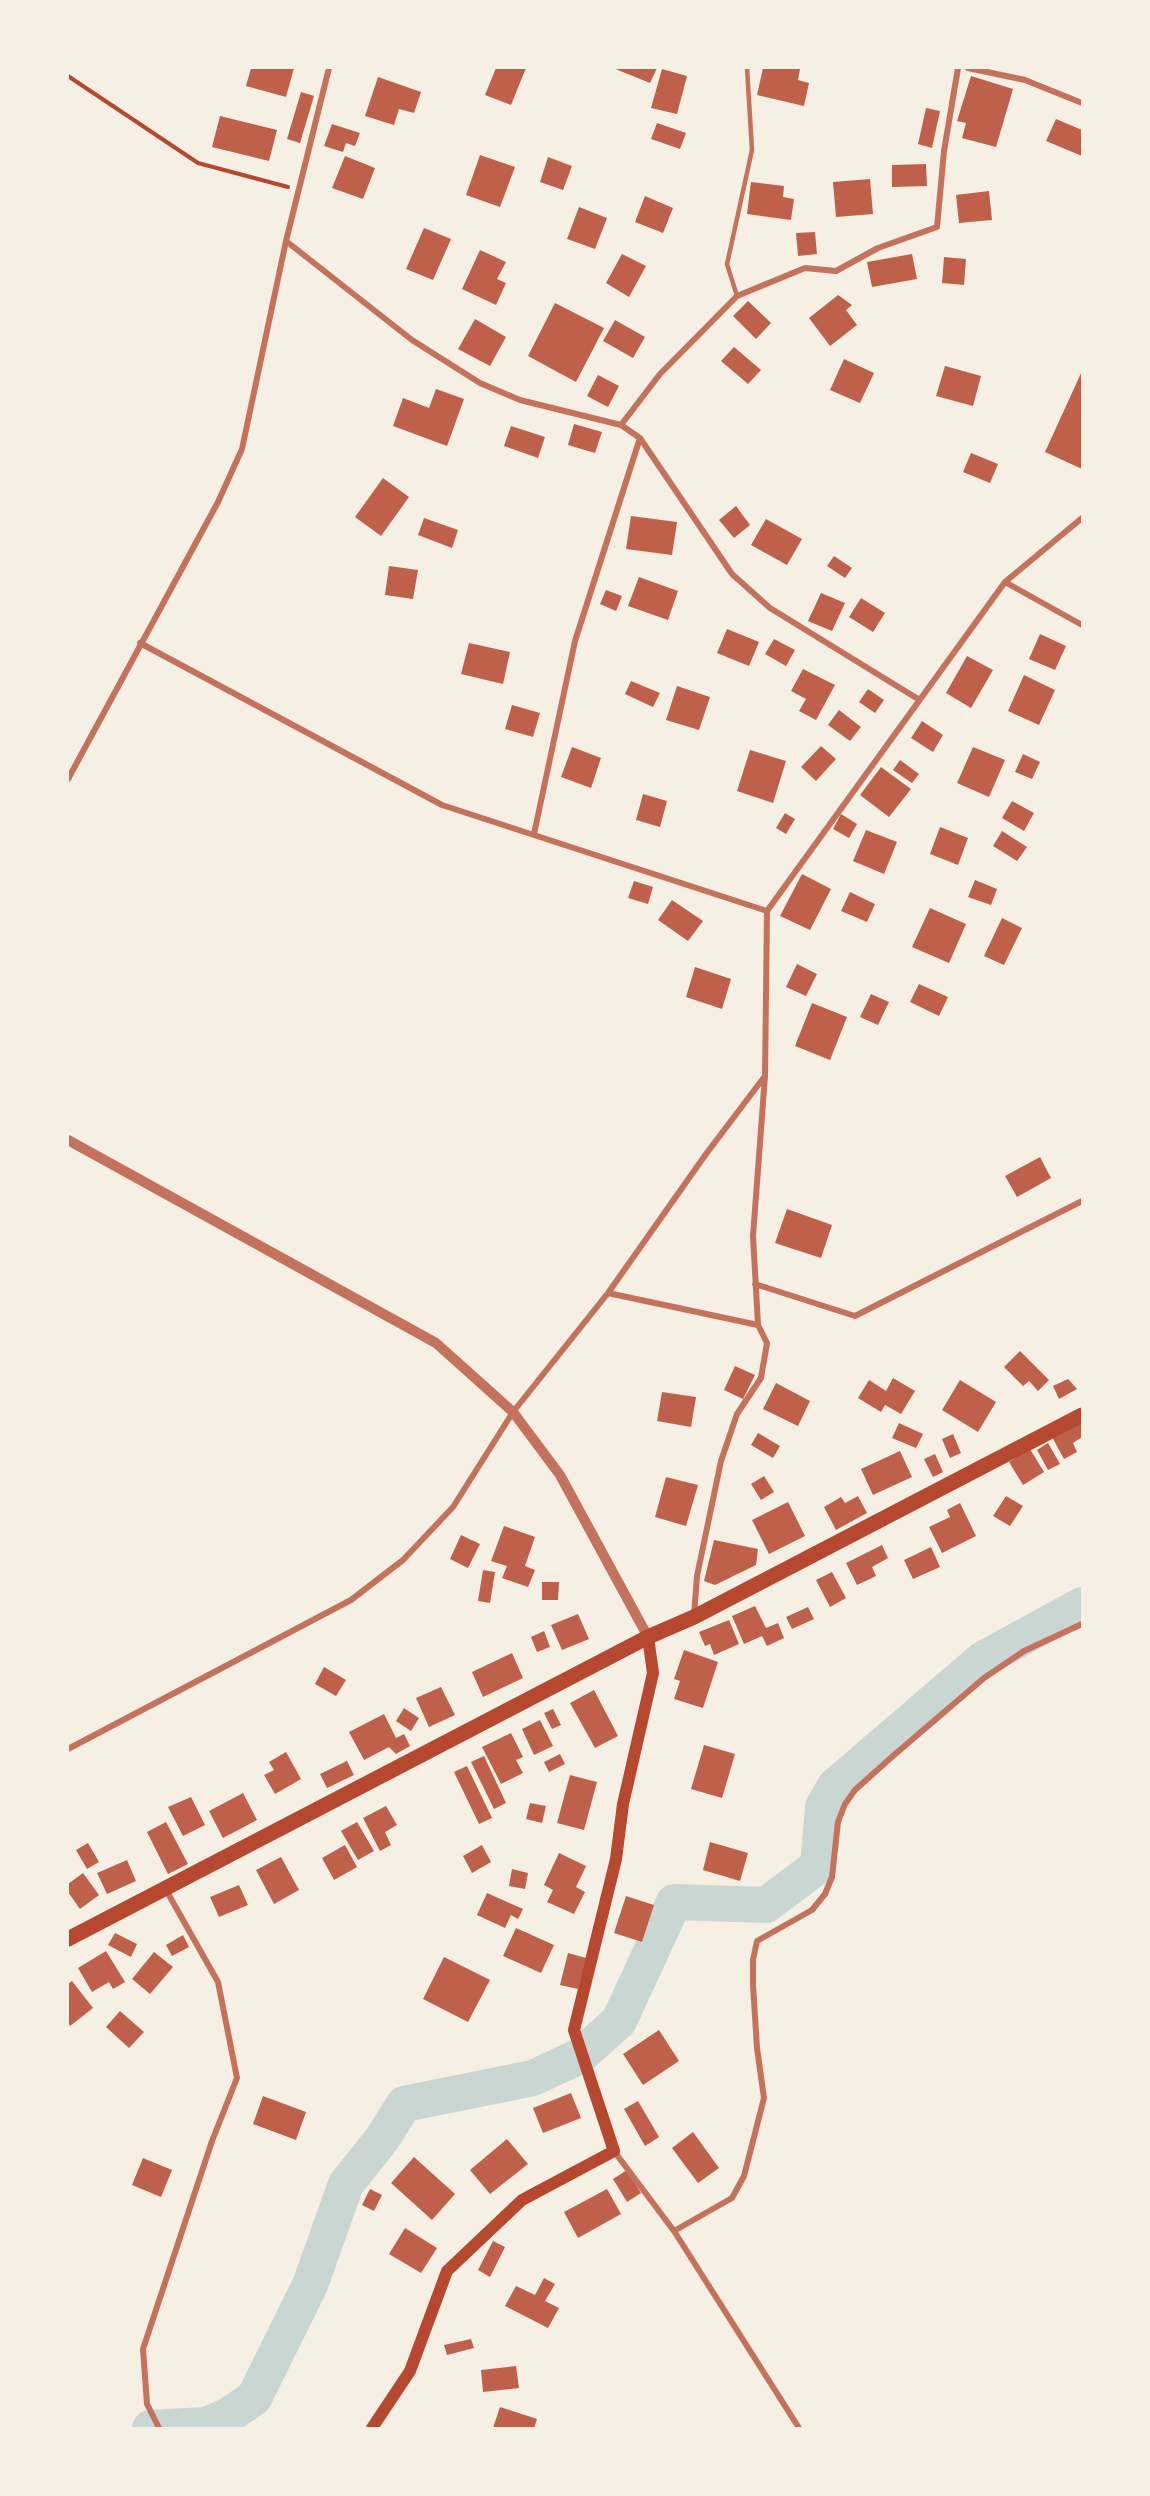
<!DOCTYPE html>
<html>
<head>
<meta charset="utf-8">
<style>
	body { margin:0 }
	#map { position:relative; width:1150px; height:2496px; overflow:hidden; background:#f6efe4; font-family:"Fira Sans",sans-serif }
	canvas { display:block }
	.frame { position:absolute; inset:0; border:69px solid #f6efe4; pointer-events:none }
</style>
</head>
<body>
<div id="map">
<canvas width="1150" height="2496"></canvas>
<div class="frame"></div>
</div>
<script>
const c = document.querySelector('canvas').getContext('2d');
c.lineJoin = 'round';
const poly = rows => new Path2D(rows.map(r => 'M' + r).join(''));
function stroke(path, color, width, dash) { c.strokeStyle = color; c.lineWidth = width; c.lineCap = dash ? 'butt' : 'round'; c.setLineDash(dash || []); c.stroke(path); }
function paint(path, color) { c.fillStyle = color; c.fill(path, 'evenodd'); }
const river = poly([
	[150,2428,206,2425,229,2415,254,2398,310,2285,346,2184,382,2139,404,2104,533,2078,580,2056,619,2021,674,1902,766,1905,818,1866,823,1807,835,1786,983,1659,1082,1605]
]);
const building = poly([
	[251,68,294,68,286,97,246,86],
	[496,68,526,68,511,105,485,95],
	[613,68,657,68,650,83],
	[763,68,800,69,798,80,809,83,804,106,757,95],
	[662,69,687,76,677,114,651,108],
	[971,76,1013,89,996,147,962,138,966,123,957,121],
	[378,77,421,92,414,113,399,109,394,125,365,116],
	[301,92,314,96,300,143,287,139],
	[926,108,940,111,932,148,918,144],
	[220,116,277,130,269,161,212,147],
	[1056,119,1082,130,1082,156,1046,141],
	[657,123,686,133,680,149,651,139],
	[332,124,360,133,355,146,346,143,343,152,324,146],
	[480,155,515,167,500,207,466,195],
	[345,156,375,168,363,199,332,188],
	[548,157,572,166,563,190,540,182],
	[926,164,927,186,892,187,892,165],
	[870,179,873,214,836,217,833,182],
	[751,182,784,186,783,197,794,199,791,220,747,214],
	[989,191,992,220,959,223,956,195],
	[645,196,673,208,663,233,635,222],
	[579,207,607,218,595,249,567,239],
	[424,228,451,239,433,280,406,269],
	[815,232,817,254,798,256,796,233],
	[480,250,506,262,497,279,506,283,496,305,462,289],
	[622,254,646,266,629,297,606,283],
	[912,254,917,279,872,287,867,262],
	[944,257,966,259,964,285,942,283],
	[838,295,852,305,846,310,857,325,830,346,809,318],
	[748,301,771,323,756,339,733,316],
	[555,303,604,328,576,382,528,356],
	[475,319,506,337,490,366,458,349],
	[615,320,645,337,633,358,603,341],
	[734,347,761,370,748,384,721,361],
	[844,359,874,373,860,403,830,390],
	[945,366,981,376,973,406,936,396],
	[1082,371,1082,469,1045,452],
	[598,375,619,386,608,407,587,396],
	[436,389,464,399,447,446,393,426,403,398,429,408],
	[574,424,602,432,595,453,568,445],
	[511,426,545,437,538,458,504,446],
	[971,453,998,464,990,483,963,472],
	[383,478,409,497,381,536,355,517],
	[736,506,750,525,734,538,719,520],
	[631,516,677,522,672,555,626,549],
	[424,518,458,530,452,548,418,535],
	[766,519,802,539,787,565,751,545],
	[834,556,852,568,845,578,827,566],
	[389,566,418,570,413,599,385,595],
	[639,577,678,591,668,620,628,606],
	[606,590,622,596,616,611,600,604],
	[821,593,845,603,832,631,808,621],
	[861,598,885,613,873,632,849,617],
	[727,629,759,642,749,666,717,653],
	[1040,634,1066,646,1055,670,1029,659],
	[774,639,795,650,786,666,765,654],
	[469,643,510,652,503,684,461,674],
	[967,656,993,670,971,708,946,693],
	[803,669,835,685,816,720,799,711,806,699,791,691],
	[1024,675,1055,690,1039,725,1008,711],
	[631,681,660,693,653,707,625,694],
	[677,686,710,697,699,730,666,720],
	[868,689,884,700,875,713,859,702],
	[512,705,540,713,533,737,505,729],
	[839,710,861,727,850,741,828,725],
	[922,721,943,735,933,752,911,738],
	[821,746,836,759,816,781,801,767],
	[572,747,601,758,591,788,561,777],
	[973,747,1005,760,989,797,957,783],
	[750,750,786,761,773,803,737,791],
	[1023,754,1040,762,1032,779,1015,772],
	[900,760,919,774,912,783,893,770],
	[881,767,911,789,889,817,860,795],
	[643,794,667,801,660,827,636,820],
	[1012,801,1034,813,1024,831,1002,818],
	[785,813,795,819,786,834,776,828],
	[841,814,857,824,849,838,833,829],
	[940,827,968,838,958,865,930,854],
	[866,830,897,842,884,874,853,861],
	[1002,831,1027,847,1017,861,993,846],
	[802,874,831,889,810,930,780,916],
	[975,880,997,889,991,905,968,897],
	[634,881,653,887,648,904,628,898],
	[850,892,875,904,867,922,841,911],
	[672,900,703,921,688,941,658,920],
	[930,908,966,924,949,963,912,947],
	[1002,918,1022,928,1004,965,984,956],
	[797,964,817,974,806,996,786,987],
	[695,967,731,979,722,1009,686,997],
	[919,984,948,997,939,1016,910,1002],
	[871,994,889,1002,878,1025,860,1017],
	[812,1003,847,1017,830,1060,795,1046],
	[1040,1157,1051,1178,1017,1197,1005,1176],
	[787,1209,832,1225,821,1258,775,1243],
	[1020,1351,1049,1380,1038,1391,1029,1381,1023,1386,1004,1367],
	[735,1366,755,1375,743,1399,724,1390],
	[893,1378,915,1391,901,1414,885,1405,881,1412,858,1398,869,1380,886,1391],
	[1068,1379,1077,1389,1059,1399,1053,1386],
	[960,1380,996,1402,978,1432,942,1410],
	[776,1383,810,1401,798,1426,763,1409],
	[662,1392,696,1397,691,1427,657,1421],
	[1082,1419,1082,1437,1073,1443,1077,1452,1064,1459,1051,1435],
	[899,1423,923,1434,916,1448,892,1438],
	[758,1433,780,1446,773,1458,751,1445],
	[953,1434,961,1453,950,1458,942,1439],
	[1048,1443,1060,1464,1048,1470,1037,1450],
	[1030,1449,1044,1472,1023,1485,1009,1462],
	[900,1451,912,1477,873,1495,861,1469],
	[935,1454,943,1472,933,1477,924,1459],
	[764,1476,774,1492,761,1500,751,1484],
	[666,1477,698,1485,686,1526,655,1517],
	[858,1496,867,1513,836,1530,824,1507,841,1497,845,1503],
	[1006,1496,1023,1506,1010,1526,993,1516],
	[788,1502,805,1536,769,1554,752,1520],
	[960,1503,976,1536,942,1553,929,1527,950,1517,947,1510],
	[504,1526,535,1537,525,1566,535,1570,528,1587,502,1578,507,1566,491,1561],
	[461,1535,480,1544,468,1568,450,1559],
	[714,1540,758,1549,756,1565,715,1585,704,1581],
	[882,1545,888,1558,872,1567,876,1576,857,1585,846,1563],
	[931,1547,940,1567,913,1579,904,1560],
	[483,1570,495,1572,490,1603,478,1601],
	[832,1572,846,1598,830,1607,816,1580],
	[542,1582,559,1582,558,1600,542,1600],
	[755,1606,766,1628,778,1623,784,1638,767,1646,762,1636,744,1644,732,1616],
	[808,1607,814,1619,792,1629,786,1617],
	[578,1614,589,1639,562,1650,551,1625],
	[729,1620,739,1644,714,1655,710,1644,705,1646,699,1632],
	[544,1631,550,1647,537,1652,531,1637],
	[684,1650,718,1662,703,1708,674,1699,680,1681,674,1679],
	[512,1653,523,1678,483,1697,472,1672],
	[324,1667,346,1680,336,1696,315,1684],
	[441,1687,455,1715,429,1727,416,1698],
	[594,1690,618,1736,595,1748,570,1703],
	[404,1708,419,1718,411,1731,396,1721],
	[553,1709,561,1725,552,1729,544,1713],
	[384,1714,396,1738,404,1734,410,1746,396,1754,389,1747,364,1760,349,1732],
	[540,1720,553,1746,534,1755,522,1729],
	[511,1733,523,1757,516,1760,523,1773,501,1784,482,1747],
	[704,1745,735,1754,722,1798,691,1789],
	[286,1752,301,1779,275,1794,264,1775,274,1770,269,1762],
	[560,1754,565,1764,549,1772,544,1762],
	[484,1756,506,1803,494,1809,471,1762],
	[347,1761,354,1775,327,1788,320,1774],
	[467,1766,492,1818,479,1824,454,1772],
	[570,1775,597,1782,584,1830,557,1823],
	[243,1793,257,1820,223,1838,209,1811],
	[191,1797,205,1825,183,1836,168,1807],
	[530,1803,546,1806,542,1823,526,1819],
	[386,1806,397,1825,385,1832,391,1845,380,1851,363,1818],
	[166,1822,188,1864,168,1874,147,1832],
	[357,1822,374,1851,358,1860,341,1831],
	[710,1842,748,1853,740,1881,703,1870],
	[88,1843,99,1862,87,1869,76,1850],
	[345,1845,357,1867,334,1880,322,1858],
	[482,1845,491,1862,472,1873,463,1856],
	[559,1853,586,1866,576,1887,585,1892,574,1914,547,1902,553,1890,544,1885],
	[281,1857,299,1890,274,1904,256,1870],
	[127,1860,136,1881,107,1894,97,1873],
	[512,1869,528,1873,525,1889,509,1886],
	[83,1873,99,1895,80,1909,68,1892,68,1884],
	[239,1885,248,1905,219,1917,210,1897],
	[487,1893,523,1909,518,1919,511,1915,505,1928,477,1915],
	[626,1896,654,1905,642,1942,614,1933],
	[516,1928,554,1945,541,1973,503,1956],
	[115,1933,137,1944,131,1957,108,1945],
	[183,1935,189,1947,172,1956,166,1945],
	[106,1951,125,1982,113,1989,109,1982,92,1992,78,1968],
	[154,1952,173,1967,150,1994,132,1979],
	[568,1953,586,1958,578,1989,560,1985],
	[444,1957,490,1980,468,2022,423,1999],
	[72,1981,93,2008,70,2026,68,2022,68,1984],
	[120,2011,144,2032,129,2048,106,2027],
	[659,2030,679,2061,643,2085,623,2054],
	[571,2093,581,2118,543,2133,533,2108],
	[263,2096,306,2112,296,2140,253,2124],
	[638,2101,659,2137,645,2146,624,2109],
	[693,2132,719,2168,698,2183,672,2148],
	[507,2139,528,2164,490,2194,470,2170],
	[414,2157,455,2194,432,2220,391,2183],
	[143,2158,172,2170,161,2197,132,2185],
	[627,2170,641,2193,627,2202,613,2179],
	[370,2189,382,2195,374,2211,362,2205],
	[607,2189,621,2214,578,2238,564,2212],
	[405,2228,437,2248,421,2273,389,2254],
	[493,2241,505,2247,490,2277,478,2270],
	[544,2278,555,2284,545,2301,559,2308,548,2328,505,2306,516,2286,535,2295],
	[471,2339,474,2348,447,2355,444,2345],
	[516,2366,519,2388,483,2392,481,2370],
	[500,2407,537,2419,534,2428,493,2428]
]);
const path = poly([
	[68,76,198,163,288,187]
]);
const service = poly([
	[737,296,727,264,752,150,747,68]
]);
const minor = poly([
	[968,68,1025,80,1082,103],
	[286,241,412,340,480,383,520,400,621,425,640,438,732,574,770,608,918,699],
	[621,425,660,374,737,296,805,268,836,271,878,248,937,227,944,151,958,68],
	[1005,582,1082,625],
	[140,643,442,805,767,911],
	[68,779,218,502,242,449,286,241,329,68],
	[534,834,575,641,640,438],
	[755,1284,855,1316,1082,1201],
	[608,1293,758,1325],
	[694,1615,697,1576,721,1461,737,1414,761,1378,767,1343,758,1325,753,1236,765,1076,767,911,1005,582,1082,518],
	[68,1749,351,1600,403,1560,453,1507,513,1412,608,1293,706,1154,765,1076],
	[614,2151,674,2231,799,2428],
	[674,2231,732,2198,744,2176,764,2098,757,2048,753,1985,753,1960,757,1941,812,1910,825,1894,832,1877,838,1822,845,1804,855,1790,894,1755,984,1678,1024,1651,1082,1624],
	[159,2428,147,2404,143,2349,212,2141,237,2078,218,1982,166,1890]
]);
const tertiary = poly([
	[68,1140,436,1343,513,1412,560,1475,648,1637]
]);
const secondary = poly([
	[372,2428,410,2371,447,2271,522,2200,614,2151,574,2030,616,1859,623,1804,653,1673,648,1637]
]);
const primary = poly([
	[68,1939,648,1637,694,1617,1082,1415]
]);
stroke(river, '#c9d6d2', 36);
paint(building, '#bf614a');
stroke(path, '#b5482f', 4);
stroke(service, '#c5725c', 4.5);
stroke(minor, '#c5725c', 6);
stroke(tertiary, '#c5725c', 10);
stroke(secondary, '#b5482f', 12);
stroke(primary, '#b5482f', 15);
</script>
</body>
</html>
